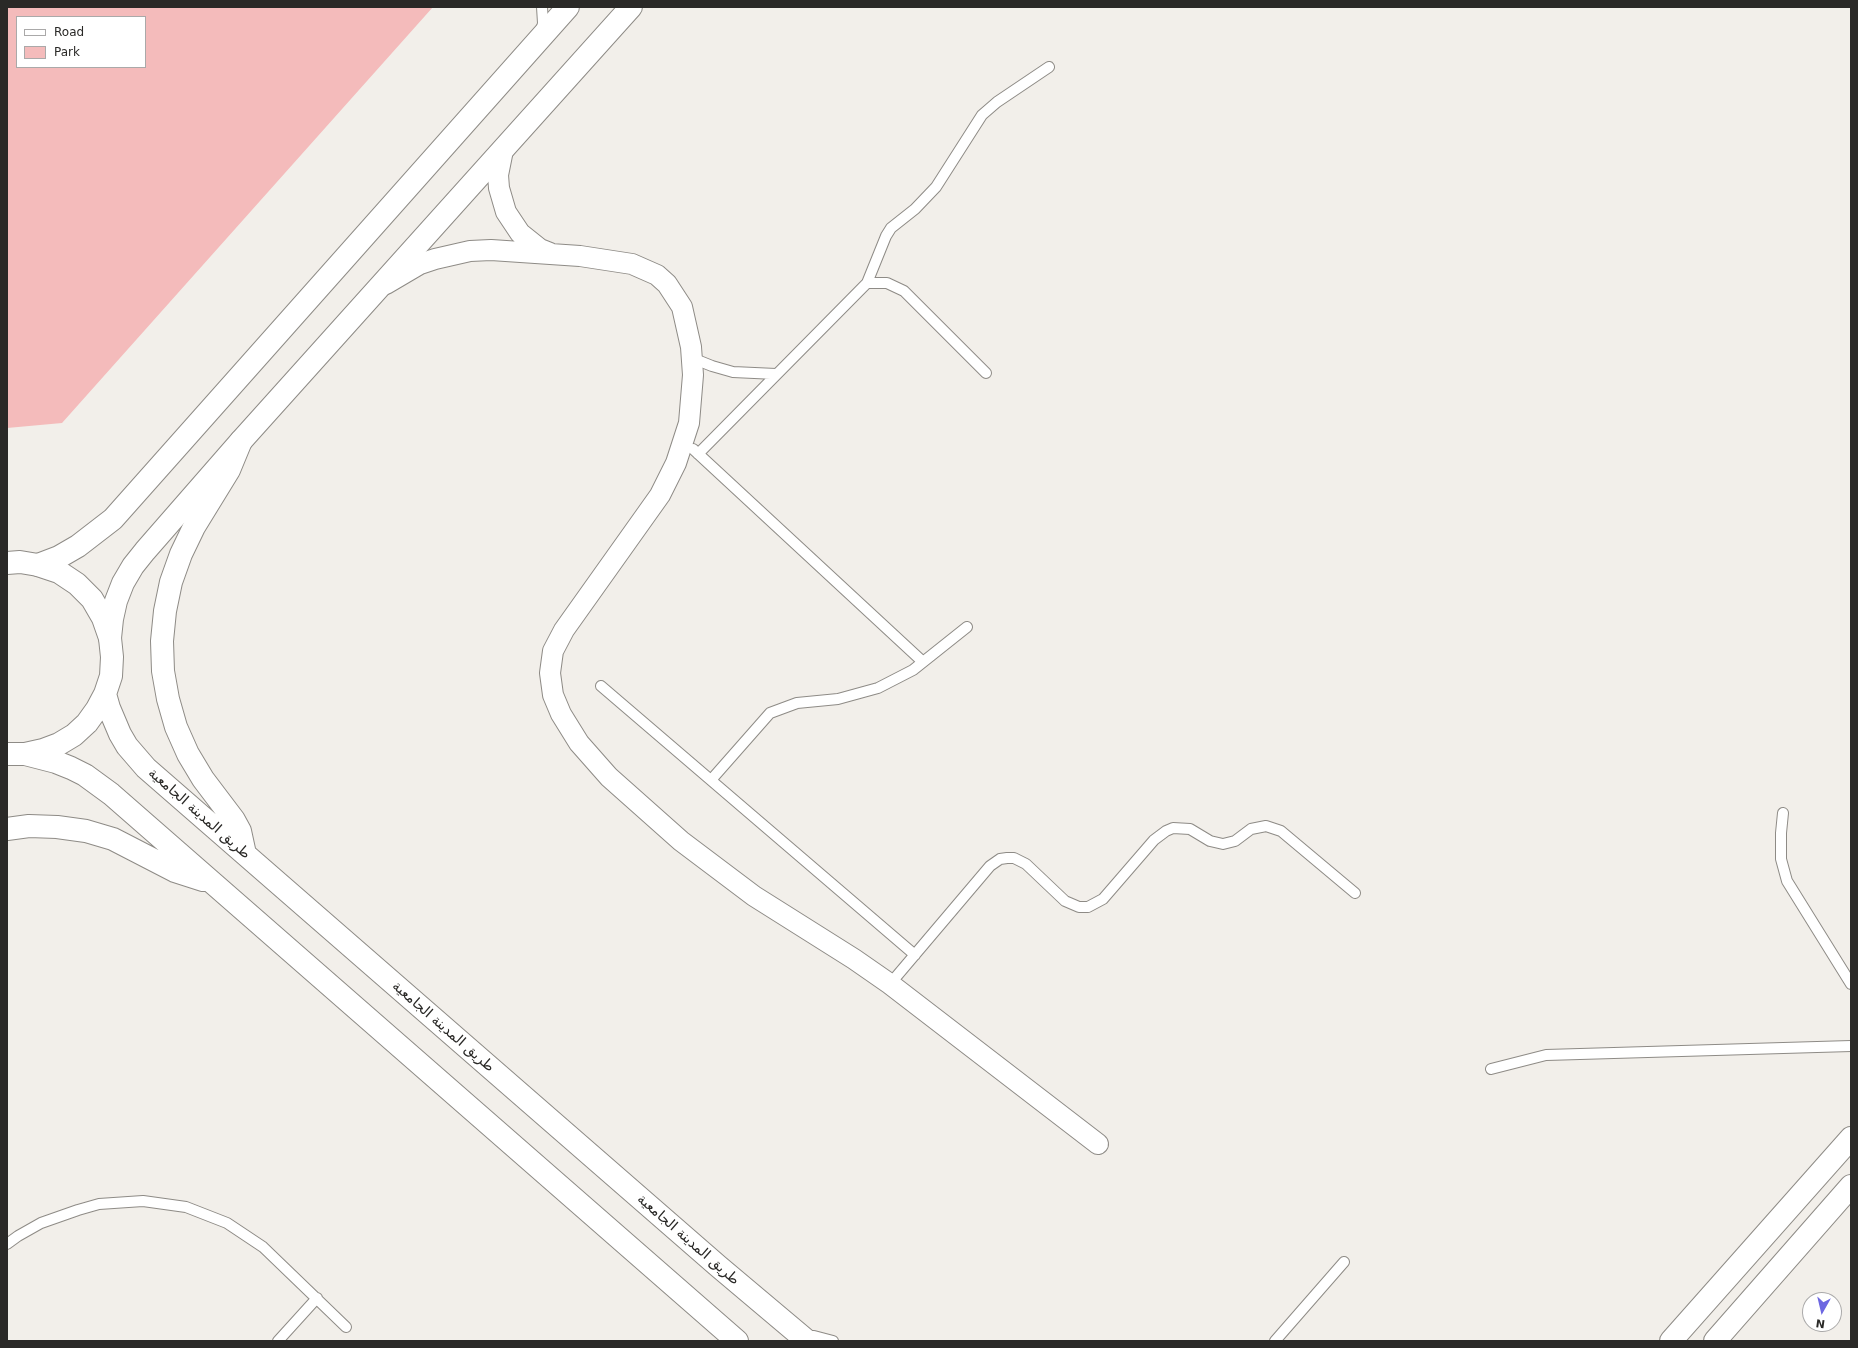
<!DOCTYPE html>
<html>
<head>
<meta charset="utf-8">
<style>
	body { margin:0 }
	#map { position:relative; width:1858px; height:1348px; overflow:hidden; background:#f2efea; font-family:"DejaVu Sans",sans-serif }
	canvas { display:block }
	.frame { position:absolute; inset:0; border:8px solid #2a2927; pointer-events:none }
	.legend { position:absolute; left:16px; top:16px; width:130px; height:52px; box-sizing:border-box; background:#fff; border:1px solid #aaa9a9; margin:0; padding:5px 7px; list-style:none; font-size:12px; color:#2a2927 }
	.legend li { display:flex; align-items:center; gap:8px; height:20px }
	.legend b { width:20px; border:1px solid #aaa9a9 }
	.north { position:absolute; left:1802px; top:1292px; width:40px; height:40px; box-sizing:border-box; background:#fff; border:1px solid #aaa9a9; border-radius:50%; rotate:188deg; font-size:11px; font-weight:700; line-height:16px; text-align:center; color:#2a2927 }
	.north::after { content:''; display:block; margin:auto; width:14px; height:18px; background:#6d67e1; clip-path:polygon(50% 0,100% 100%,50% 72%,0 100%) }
</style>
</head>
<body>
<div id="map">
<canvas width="1858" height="1348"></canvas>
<div class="frame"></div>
<ul class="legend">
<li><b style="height:5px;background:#fff"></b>Road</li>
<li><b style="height:11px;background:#f4bbbb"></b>Park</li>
</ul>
<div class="north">N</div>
</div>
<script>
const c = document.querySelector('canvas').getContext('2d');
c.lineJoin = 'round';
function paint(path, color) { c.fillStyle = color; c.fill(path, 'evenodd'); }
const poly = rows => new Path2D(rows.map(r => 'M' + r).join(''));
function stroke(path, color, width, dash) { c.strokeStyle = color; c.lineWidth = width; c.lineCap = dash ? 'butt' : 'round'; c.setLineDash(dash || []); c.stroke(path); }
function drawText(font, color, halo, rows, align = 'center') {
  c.font = font + ' "DejaVu Sans",Cairo,sans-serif'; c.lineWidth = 4; c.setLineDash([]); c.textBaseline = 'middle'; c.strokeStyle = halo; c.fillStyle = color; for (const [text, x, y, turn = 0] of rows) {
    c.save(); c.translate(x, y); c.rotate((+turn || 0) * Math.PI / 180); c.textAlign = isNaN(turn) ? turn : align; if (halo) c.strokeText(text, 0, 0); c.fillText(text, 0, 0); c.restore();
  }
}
const green = poly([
	[7,7,433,7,62,423,7,428],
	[17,17,145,17,145,67,17,67]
]);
const lane = poly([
	[541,33,543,23,542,7],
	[867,283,886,236,891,228,915,209,936,187,982,115,997,102,1049,67],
	[692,358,712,366,733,372,776,374],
	[693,449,923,662],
	[698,454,867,283,887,283,904,291,986,373],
	[601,686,915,955],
	[711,780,770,713,797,703,838,699,878,688,913,670,967,627],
	[1783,813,1781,833,1781,859,1787,881,1851,984],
	[890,984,990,866,1000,859,1007,858,1014,858,1026,864,1065,901,1079,907,1088,907,1103,899,1154,840,1166,831,1173,828,1190,829,1210,841,1223,844,1235,841,1251,829,1266,826,1281,831,1355,893],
	[1491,1069,1546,1055,1851,1046],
	[7,1244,18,1236,41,1223,78,1210,99,1204,143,1201,186,1207,227,1223,263,1247,346,1327],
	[803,1336,814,1336,833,1341],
	[278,1341,317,1298],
	[1275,1341,1344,1262]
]);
const street = poly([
	[503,150,498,175,499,188,506,212,520,233,540,249,550,253],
	[386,284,420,264,435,259,470,251,491,250,580,256,632,264,657,275,667,284,682,307,691,347,693,375,689,423,676,463,660,495,564,630,553,651,550,673,553,695,561,714,579,743,609,777,681,841,754,896,854,959,890,984,1098,1144]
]);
const secondary = poly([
	[38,565,59,557,78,546,113,519,568,7],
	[110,638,112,619,116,601,123,583,133,566,145,551,241,441,631,7],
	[1671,1341,1851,1138],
	[1715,1341,1851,1186]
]);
const primary = poly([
	[241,441,229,470,194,527,181,554,171,582,165,611,162,641,163,671,168,699,176,727,188,754,203,779,234,820,240,831,245,854],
	[7,563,20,562,38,565,59,572,77,584,92,599,103,618,110,638,112,657,111,676,105,694,97,709,87,723,74,735,59,744,43,750,25,754,7,754],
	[105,694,109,708,120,734,127,746,146,768,718,1266,807,1341],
	[25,754,56,762,71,768,85,775,111,794,737,1341],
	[7,829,29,826,57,827,86,831,113,839,175,871,203,880]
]);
const streetNames = [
	["طريق المدينة الجامعية",199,814,41],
	["طريق المدينة الجامعية",443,1027,41],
	["طريق المدينة الجامعية",688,1240,41]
];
paint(green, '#f4bbbb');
stroke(lane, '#8e8b86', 12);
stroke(street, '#8e8b86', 22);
stroke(secondary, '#8e8b86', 24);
stroke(primary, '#8e8b86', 24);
stroke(lane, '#fff', 10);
stroke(street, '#fff', 20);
stroke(secondary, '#fff', 22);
stroke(primary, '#fff', 22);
drawText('14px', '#2a2927', '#fff', streetNames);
</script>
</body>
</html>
